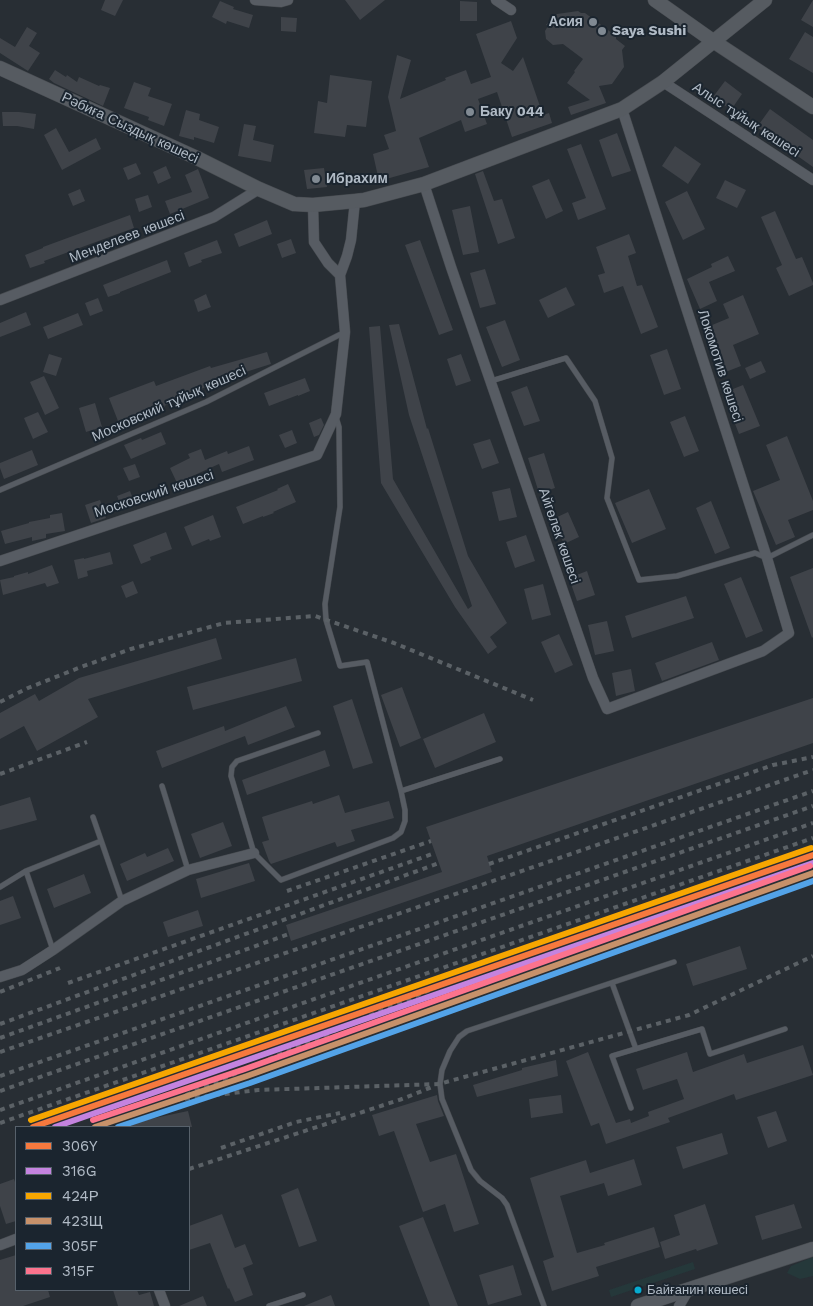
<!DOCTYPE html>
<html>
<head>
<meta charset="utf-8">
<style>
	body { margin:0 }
	#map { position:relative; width:813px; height:1306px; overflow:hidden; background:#282e34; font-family:"Work Sans",sans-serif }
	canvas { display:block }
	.legend { position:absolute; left:15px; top:1126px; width:175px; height:165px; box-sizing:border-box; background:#1b252f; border:1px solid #57616b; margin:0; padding:6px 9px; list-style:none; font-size:15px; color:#b1bbc6 }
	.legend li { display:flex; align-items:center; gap:10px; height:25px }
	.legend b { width:25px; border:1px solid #57616b }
</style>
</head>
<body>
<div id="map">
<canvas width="813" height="1306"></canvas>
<ul class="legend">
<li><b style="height:6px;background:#f6793e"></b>306Y</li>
<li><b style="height:6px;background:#c483df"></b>316G</li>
<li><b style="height:6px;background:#f7a600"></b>424Р</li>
<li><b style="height:6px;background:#c7916a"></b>423Щ</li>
<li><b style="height:6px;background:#53a3e8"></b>305F</li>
<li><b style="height:6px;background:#fc738d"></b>315F</li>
</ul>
</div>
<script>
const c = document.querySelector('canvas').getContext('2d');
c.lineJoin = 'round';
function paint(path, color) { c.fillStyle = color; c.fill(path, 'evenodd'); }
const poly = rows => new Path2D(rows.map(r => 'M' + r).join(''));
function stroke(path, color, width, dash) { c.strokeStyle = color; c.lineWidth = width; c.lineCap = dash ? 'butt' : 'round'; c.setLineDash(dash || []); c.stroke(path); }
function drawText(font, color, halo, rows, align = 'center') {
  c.font = font + ' "Work Sans",sans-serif'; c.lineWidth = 4; c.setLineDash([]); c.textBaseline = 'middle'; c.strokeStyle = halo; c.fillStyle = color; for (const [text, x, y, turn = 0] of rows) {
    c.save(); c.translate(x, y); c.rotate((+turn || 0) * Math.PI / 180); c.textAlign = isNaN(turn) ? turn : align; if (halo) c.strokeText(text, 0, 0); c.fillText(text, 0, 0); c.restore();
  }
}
const green = poly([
	[813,1257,813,1276,800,1279,787,1273,791,1266],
	[693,1262,695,1269,611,1297,609,1290]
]);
const building = poly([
	[105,0,123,0,115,16,101,10],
	[345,0,385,0,360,20],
	[813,0,813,27,801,20],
	[220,1,234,7,233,9,253,15,249,28,227,21,226,24,212,17],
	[460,1,477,2,477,21,460,21],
	[578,11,581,13,585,13,616,36,616,39,625,46,622,50,624,67,612,84,599,86,606,103,571,115,568,107,590,100,567,83,575,72,574,71,583,59,563,44,553,45,546,39,545,31,548,26,546,25,552,17,553,18,557,14],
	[281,17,297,18,296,32,281,31],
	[511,21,517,38,501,63,513,71,523,57,543,115,549,113,552,123,512,137,497,92,478,99,487,124,465,132,461,120,419,138,429,167,379,181,373,154,389,149,384,135,396,131,388,97,397,55,411,60,400,99,446,80,445,78,466,70,471,84,491,77,476,34],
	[27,27,37,33,29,46,40,53,28,71,0,53,0,38,15,47],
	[805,32,813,37,813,73,789,59],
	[55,70,66,77,67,75,77,82,79,77,99,86,100,85,110,88,103,106,54,83,49,79],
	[330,75,372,81,366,127,347,125,345,137,314,133,318,101,327,103],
	[725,81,742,94,731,110,713,97],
	[134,82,151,88,148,96,172,104,164,126,148,120,149,117,124,108],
	[770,109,813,140,813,167,757,127],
	[186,110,200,114,199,120,219,127,214,143,194,137,194,140,179,136],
	[2,112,19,112,36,114,34,129,17,126,3,126],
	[244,124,256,126,253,140,274,145,271,162,238,156],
	[56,128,69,152,96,138,101,149,62,170,44,135],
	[617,133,631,171,612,177,599,140],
	[581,144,606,209,578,220,572,203,586,198,567,149],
	[675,146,701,164,688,184,662,166],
	[136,163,141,174,128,180,123,168],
	[166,166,171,178,158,184,153,172],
	[324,168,327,187,307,189,304,170],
	[198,169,209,198,170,214,165,201,192,192,185,175],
	[483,171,494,201,502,199,515,238,498,244,475,174],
	[549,179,563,211,546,219,532,186],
	[725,180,746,190,737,208,716,198],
	[80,189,85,201,73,206,68,194],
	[687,191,705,229,683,240,665,202],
	[148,195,152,207,139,212,135,199],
	[470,206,479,252,463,255,452,210],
	[775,211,796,259,802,257,813,283,813,285,789,296,776,268,782,265,761,217],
	[130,215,134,228,44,261,45,263,30,268,25,255,43,248,43,247],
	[267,220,272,234,239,247,234,234],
	[629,234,636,253,628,256,637,286,642,285,658,327,641,334,623,286,604,293,598,275,605,273,596,247],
	[291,239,296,253,282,258,277,244],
	[217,240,222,253,201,260,202,262,189,267,184,253],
	[420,240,453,330,439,335,405,245],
	[728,256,735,271,709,282,717,301,700,309,687,279,712,267,711,264],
	[167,260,171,272,120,292,120,293,108,297,103,285],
	[485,269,496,304,480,308,470,273],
	[566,287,575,305,548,318,539,300],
	[206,294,211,307,198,312,194,300],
	[743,295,759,334,733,345,741,366,723,373,705,328,729,318,723,304],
	[98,298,103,311,90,316,85,303],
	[26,312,31,325,0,337,0,323],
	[78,313,83,325,48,339,43,327],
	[505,320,520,360,502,367,486,327],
	[399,324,427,429,428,428,468,556,507,623,490,637,497,647,488,654,455,607,381,483,369,327,380,326,393,479,468,609,472,606,409,415,389,325],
	[667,349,681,389,664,395,650,355],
	[267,352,271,364,217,381,217,383,190,393,191,395,164,406,165,407,148,414,147,410,118,421,109,398,154,381,156,386,210,366,211,368],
	[49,354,62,358,56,376,43,372],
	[461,354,471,381,456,386,447,359],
	[761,361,766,372,750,379,745,368],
	[44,376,59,408,45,415,30,382],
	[305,378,310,391,298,396,298,395,269,406,264,393],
	[743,385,760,426,739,434,723,393],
	[527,386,540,421,524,426,511,392],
	[95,403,102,427,86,432,79,408],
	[38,412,48,432,33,439,24,418],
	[685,416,699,451,684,457,670,422],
	[321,418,324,425,319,435,314,437,309,423],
	[292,430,297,443,285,448,279,435],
	[161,432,166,444,131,459,124,445,141,438,142,440],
	[787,436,813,501,813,510,788,520,795,537,776,545,753,491,780,480,766,445],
	[490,439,499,463,482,469,473,444],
	[249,446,254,460,222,472,219,464,177,483,170,468,190,458,188,454,201,449,205,460,227,451,228,454],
	[32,450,38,465,4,479,0,468,0,463],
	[544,453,555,488,539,493,528,458],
	[135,464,140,477,129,481,123,468],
	[288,484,296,502,273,512,274,513,263,517,263,516,243,524,236,507,278,490,277,489],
	[510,488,517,517,499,521,492,492],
	[649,489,666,529,632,543,615,503],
	[130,491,135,504,122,509,117,496],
	[100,500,106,518,91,523,85,505],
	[711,501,730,548,715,554,696,508],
	[568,512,579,537,564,544,553,519],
	[62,513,65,531,46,534,46,538,32,541,32,537,5,544,1,531,29,523,29,522,50,518,50,515],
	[213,515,221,537,210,541,209,539,192,546,184,527],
	[166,532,172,549,150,557,151,560,141,564,133,545],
	[526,535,535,561,515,568,506,542],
	[110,552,113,564,87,571,88,576,78,579,74,560,84,558,84,559],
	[52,565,59,583,47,587,45,583,3,595,0,580,14,577,14,576,28,572,28,574],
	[813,568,813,637,812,638,790,577],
	[587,571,595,595,577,601,569,578],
	[741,577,763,631,746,638,724,584],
	[133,581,138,593,126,598,121,586],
	[543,584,551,615,532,620,524,589],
	[686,596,694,618,632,638,625,616],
	[607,621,614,651,595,655,588,625],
	[559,634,573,665,555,673,541,642],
	[216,638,222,659,88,699,98,717,37,751,24,726,0,739,0,713,35,694,39,701,79,678],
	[712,642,719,660,662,681,655,663],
	[296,658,302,681,193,710,187,687],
	[631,669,635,691,616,696,612,673],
	[402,687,421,738,400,747,381,695],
	[813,698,813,743,487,856,492,872,291,941,286,925,442,872,426,827],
	[352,699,373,763,353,769,333,706],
	[286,706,295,727,248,745,245,736,162,768,156,751,224,726,225,731],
	[484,713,496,742,435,768,423,739],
	[325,750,330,766,247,795,242,780],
	[339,795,345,813,389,801,394,818,351,830,355,841,337,847,335,842,271,864,269,861,262,842,269,840,262,817,312,801,313,804],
	[30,797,37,820,0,830,0,806],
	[223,822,232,846,200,858,191,834],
	[168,848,174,861,127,881,120,864,145,853,147,857],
	[249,863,255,881,201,898,196,879],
	[84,874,91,893,54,908,47,889],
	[13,896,21,918,0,925,0,901],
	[198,910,203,926,168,937,163,922],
	[740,946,747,969,693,986,686,964],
	[803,1045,813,1075,736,1100,734,1094,668,1118,670,1122,606,1144,599,1123,591,1126,566,1061,588,1052,616,1123,630,1119,631,1123,649,1116,648,1112,684,1099,677,1079,643,1090,636,1069,687,1052,693,1072,744,1054,747,1063],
	[556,1060,558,1076,477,1097,473,1085,522,1070,522,1068],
	[437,1095,438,1101,444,1116,416,1124,430,1162,456,1154,479,1224,454,1232,445,1204,423,1212,394,1131,379,1136,372,1115],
	[561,1095,563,1113,531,1118,529,1099],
	[188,1111,192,1127,129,1127,129,1124,150,1119],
	[776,1111,787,1141,768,1148,757,1117],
	[722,1133,728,1154,683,1169,676,1147],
	[634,1159,642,1185,608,1196,604,1183,560,1196,577,1253,605,1245,604,1243,654,1227,660,1247,596,1267,599,1276,552,1291,543,1261,554,1257,530,1178,586,1160,590,1173],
	[14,1179,16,1185,16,1221,6,1224,0,1206,0,1184],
	[298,1188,317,1241,299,1247,281,1195],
	[705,1204,718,1244,697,1251,696,1249,665,1259,660,1242,680,1235,674,1215],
	[794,1204,802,1228,762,1240,755,1216],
	[222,1214,235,1248,245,1244,253,1264,243,1268,253,1295,235,1302,229,1288,228,1289,210,1243,189,1250,189,1226],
	[423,1217,458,1306,430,1306,399,1226],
	[16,1255,16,1290,48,1290,50,1297,23,1306,0,1306,0,1260],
	[513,1265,522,1295,488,1305,479,1275],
	[113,1290,137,1290,139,1295,150,1292,154,1306,118,1306],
	[331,1295,335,1306,304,1306],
	[203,1296,207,1306,179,1306]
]);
const lane = poly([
	[491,381,566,358,595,401,612,458,607,498,639,580,677,576,755,553,767,558,813,535],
	[0,490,206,402,345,332],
	[318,733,237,761,232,767,231,776,254,853,281,880,393,838,401,832,405,821,405,810,401,791,367,662,340,666,326,620,325,604,340,507,339,427,336,417],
	[162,786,188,870],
	[401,791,500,759],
	[93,817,122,901],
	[26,871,53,950],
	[0,887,26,871,101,841],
	[612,983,636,1049],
	[631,1108,612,1056,702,1029,710,1054,785,1029],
	[269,1306,303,1295],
	[544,1306,507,1205,502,1198,480,1181,471,1170,442,1099,440,1084,442,1070,450,1051,459,1037,467,1031,674,962]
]);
const street = poly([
	[255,0,281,2,288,0],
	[496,0,511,10],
	[663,82,813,180],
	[424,184,451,267,593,678,607,709,763,651,789,633,767,558,622,109],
	[340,275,347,256,351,240,355,201],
	[0,300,214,217,259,189],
	[0,561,317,455,336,414,345,332,340,275,328,263,314,242,313,205],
	[0,977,22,970,53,950,122,901,188,870,254,853],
	[0,1245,16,1239],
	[159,1290,165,1306],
	[679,1306,688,1291]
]);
const secondary = poly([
	[655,0,713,41,813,107],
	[0,68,197,158,259,189,294,204,313,205,355,201,364,200,424,184,622,109,663,82,765,0],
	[638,1306,813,1249]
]);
const rail = poly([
	[0,702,28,688,81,667,131,649,224,623,315,616,394,643,533,700],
	[0,774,87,742],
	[489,864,773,765,813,757],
	[287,891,431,841],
	[68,983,435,853],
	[0,992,60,968],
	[0,1024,439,863],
	[0,1038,289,934],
	[0,1052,813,770],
	[0,1076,813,791],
	[0,1091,813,806],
	[186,1095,439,986],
	[175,1100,258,1090,439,1084,689,1015,813,956],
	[0,1110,813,823],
	[0,1123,813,838],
	[221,1148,296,1122,340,1113],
	[189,1169,402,1099,432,1087]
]);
const rail1 = poly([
	[33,1127,813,855]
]);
const rail2 = poly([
	[55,1127,813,863]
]);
const rail3 = poly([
	[31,1120,811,848]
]);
const rail4 = poly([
	[95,1127,247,1076,813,873]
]);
const rail5 = poly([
	[118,1127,250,1083,813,881]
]);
const rail6 = poly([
	[93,1120,245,1069,810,866]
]);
const markers = [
	[593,22,5,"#818a93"],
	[602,31,5,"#818a93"],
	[470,112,5,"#818a93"],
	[316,179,5,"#818a93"],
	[638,1290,4.5,"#06acd0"]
];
const busNames = [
	["Байғанин көшесі",647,1290]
];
const poiNames = [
	["Асия",583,22,"right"],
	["Saya Sushi",612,31],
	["Баку 044",480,112],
	["Ибрахим",326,179]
];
const streetNames = [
	["Алыс тұйық көшесі",746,120,33],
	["Рәбиға Сыздық көшесі",130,128,25],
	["Менделеев көшесі",127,237,-21],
	["Локомотив көшесі",720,366,72],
	["Московский тұйық көшесі",169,404,-24],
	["Московский көшесі",154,494,-18],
	["Айгөлек көшесі",559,536,71]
];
paint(green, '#25383a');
paint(building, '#3f4349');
stroke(lane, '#464a4f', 6);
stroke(street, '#464a4f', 11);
stroke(secondary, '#464a4f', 15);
stroke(lane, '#575c63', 5);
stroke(street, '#575c63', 10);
stroke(secondary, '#565b61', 14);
stroke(rail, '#5b6166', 4, [5, 5]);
stroke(rail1, '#f6793e', 6);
stroke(rail2, '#c483df', 6);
stroke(rail3, '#f7a600', 6);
stroke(rail4, '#c7916a', 6);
stroke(rail5, '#53a3e8', 6);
stroke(rail6, '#fc738d', 6);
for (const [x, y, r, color] of markers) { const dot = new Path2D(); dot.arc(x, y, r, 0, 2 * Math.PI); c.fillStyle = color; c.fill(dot); stroke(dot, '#1b252f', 2); }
drawText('13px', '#b1bbc6', '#1b252f', busNames, 'left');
drawText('bold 14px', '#b1bbc6', '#1b252f', poiNames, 'left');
drawText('14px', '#b1bbc6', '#1b252f', streetNames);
</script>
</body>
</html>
